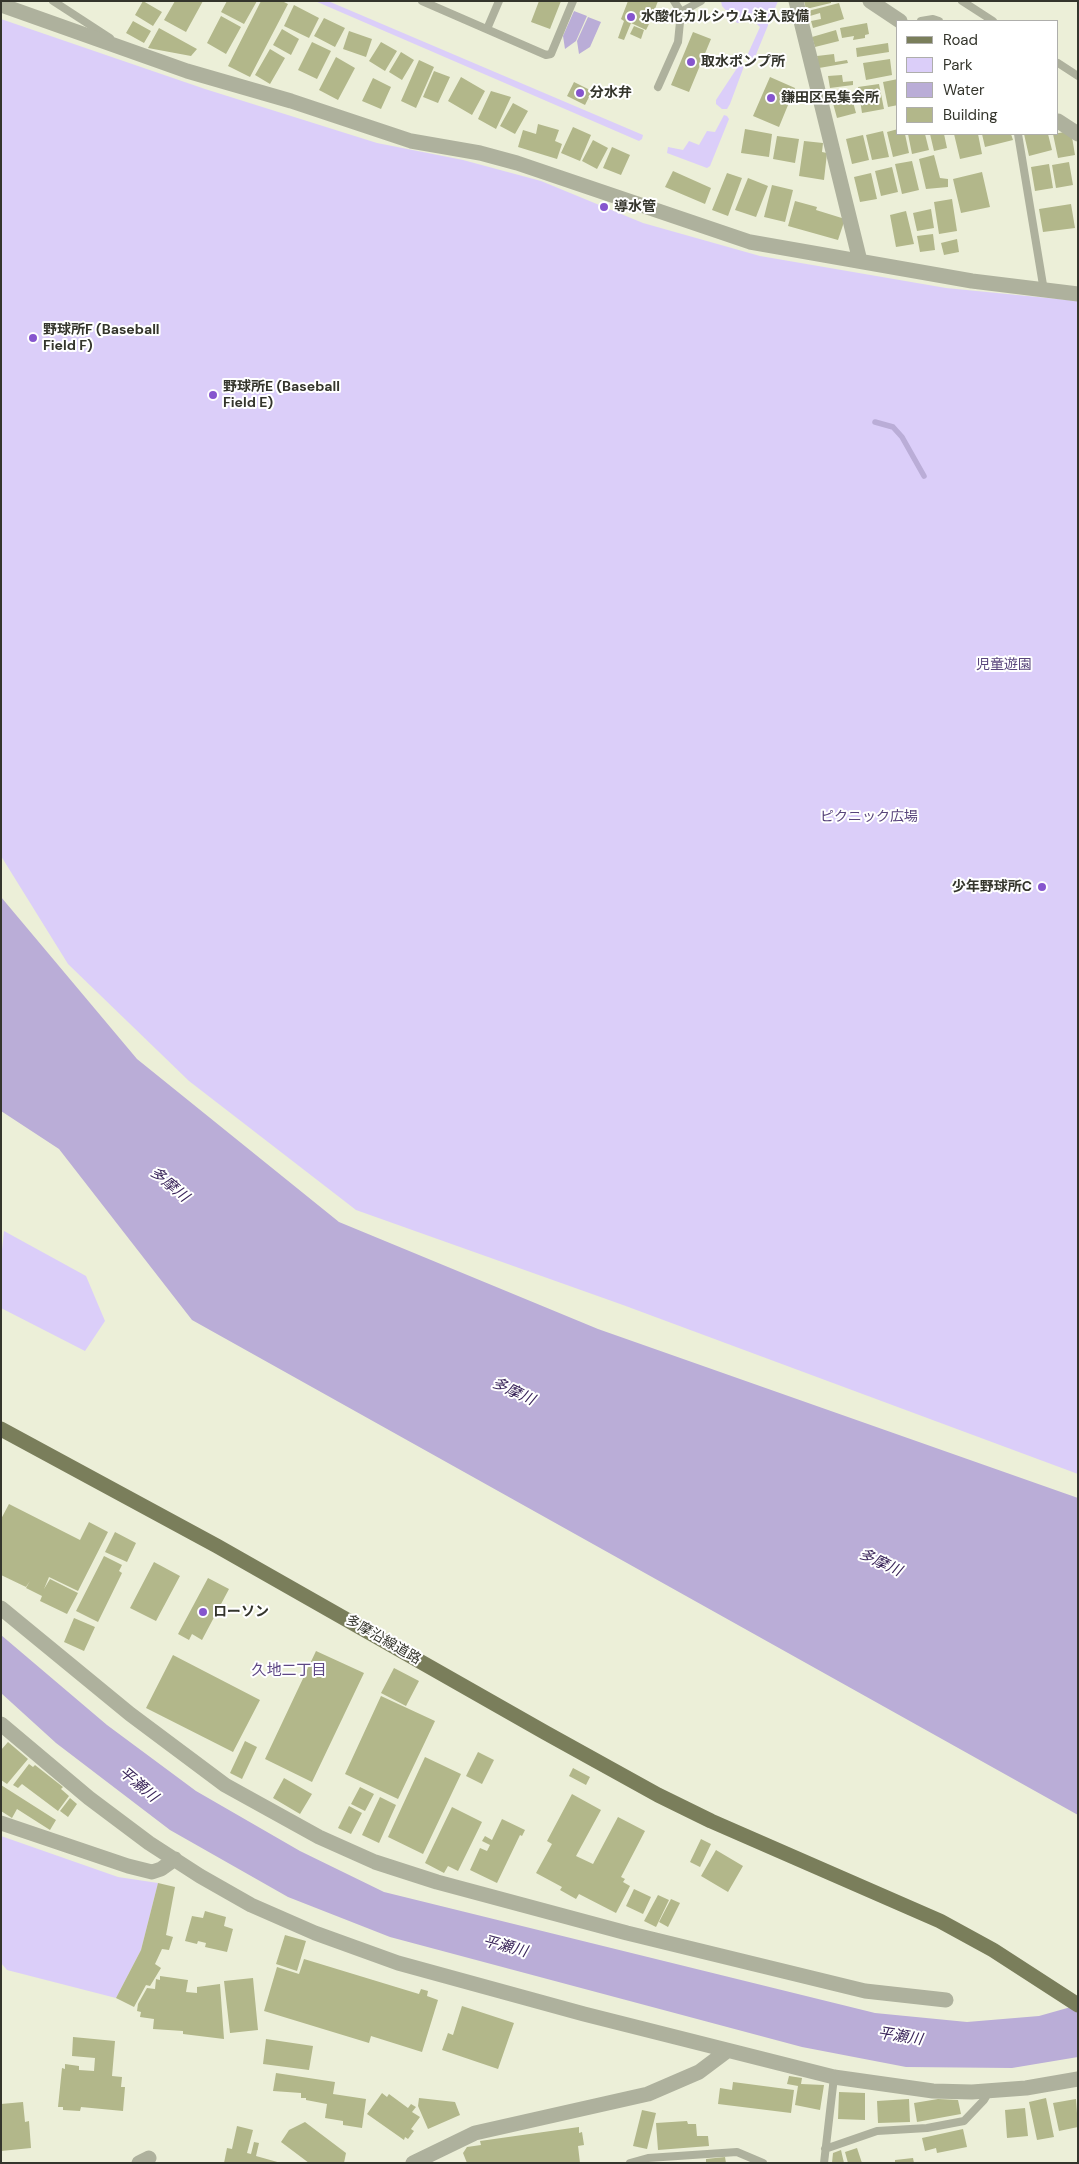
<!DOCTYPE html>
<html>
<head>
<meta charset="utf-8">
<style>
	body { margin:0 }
	#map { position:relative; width:1079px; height:2164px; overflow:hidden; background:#ecefd8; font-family:"DM Sans",sans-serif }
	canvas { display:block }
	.frame { position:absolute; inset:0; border:2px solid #34352c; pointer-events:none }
	.legend { position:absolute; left:896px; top:20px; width:162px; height:115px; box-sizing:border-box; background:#fff; border:1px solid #aeaeab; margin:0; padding:6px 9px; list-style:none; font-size:15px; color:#34352c }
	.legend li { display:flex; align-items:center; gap:10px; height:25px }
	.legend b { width:25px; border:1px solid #aeaeab }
</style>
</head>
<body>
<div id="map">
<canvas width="1079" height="2164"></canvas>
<div class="frame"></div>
<ul class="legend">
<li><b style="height:6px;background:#7a7e5b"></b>Road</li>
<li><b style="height:14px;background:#dbcef9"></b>Park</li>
<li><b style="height:14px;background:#baadd7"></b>Water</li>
<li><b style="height:14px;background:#b2b78a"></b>Building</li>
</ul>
</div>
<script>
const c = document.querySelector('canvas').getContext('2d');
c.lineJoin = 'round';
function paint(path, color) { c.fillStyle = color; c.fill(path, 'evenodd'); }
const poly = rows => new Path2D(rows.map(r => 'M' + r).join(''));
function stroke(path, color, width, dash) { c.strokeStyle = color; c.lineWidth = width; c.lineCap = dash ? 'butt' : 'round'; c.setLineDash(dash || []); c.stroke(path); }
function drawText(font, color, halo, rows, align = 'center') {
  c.font = font + ' "DM Sans","Noto Sans JP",sans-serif'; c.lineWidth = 4; c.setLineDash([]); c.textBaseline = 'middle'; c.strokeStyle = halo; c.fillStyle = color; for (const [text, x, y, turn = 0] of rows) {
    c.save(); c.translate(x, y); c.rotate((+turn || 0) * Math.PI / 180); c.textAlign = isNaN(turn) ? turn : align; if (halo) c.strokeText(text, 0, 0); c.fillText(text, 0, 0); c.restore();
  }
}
const green = poly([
	[315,1,328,1,643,135,642,139,639,141],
	[721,1,778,1,755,57,750,60,746,58,760,27,745,13,740,23,737,23,722,6],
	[1,19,205,89,377,143,463,160,541,181,643,223,760,256,946,288,1078,301,1078,1474,623,1305,356,1210,189,1081,68,964,1,856],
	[741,62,744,63,743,69,730,104,727,109,722,109,716,104,716,100],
	[724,115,727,116,729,119,710,166,707,168,667,153,668,147,683,150,689,141,699,145,707,131,715,132],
	[4,1231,86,1276,105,1321,85,1351,1,1308,1,1259],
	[1,1836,118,1877,158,1883,141,1950,116,1998,7,1970,1,1963]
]);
const water = poly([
	[574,11,587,16,576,41,565,49,563,36],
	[588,17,601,22,590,47,579,54,577,41],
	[1,897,137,1059,339,1222,598,1329,1078,1498,1078,1815,192,1320,59,1149,1,1111],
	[1,1635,107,1725,196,1791,300,1851,384,1892,875,2013,967,2022,1039,2016,1078,2005,1078,2057,1012,2068,906,2067,802,2047,390,1937,288,1897,170,1830,56,1743,1,1693]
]);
const stream = poly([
	[875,422,893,427,902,437,924,476]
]);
const building = poly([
	[143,1,162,12,153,26,135,15],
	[175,1,203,1,186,32,164,20],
	[227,1,257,1,244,24,221,12],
	[261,1,282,1,288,4,250,77,228,66],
	[539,1,561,1,550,29,531,22],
	[628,1,658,1,653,14,643,11,639,20,649,24,646,30,631,23,624,40,618,38,624,21,621,19],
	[804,1,831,1,831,3,806,9],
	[839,3,844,19,813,28,811,21,821,19,820,13,810,16,808,11],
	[294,5,319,18,309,38,284,26],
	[221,16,241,27,226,54,207,43],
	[324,18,345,28,335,47,314,36],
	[133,21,151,31,144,43,126,33],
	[867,23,869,34,865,35,865,38,853,40,854,36,842,38,840,28],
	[634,26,644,30,641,39,630,34],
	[159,28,197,49,191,56,148,48],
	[282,29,299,39,291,55,273,45],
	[836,30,839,41,815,47,812,37],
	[349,31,372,39,366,57,343,49],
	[693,32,711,39,689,92,671,85],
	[312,42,331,51,317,79,298,70],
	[381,42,397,51,385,71,369,61],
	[888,43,889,52,857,57,856,48],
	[270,49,285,58,270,84,255,75],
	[401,52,414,60,402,80,389,72],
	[834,54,835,62,847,60,848,63,819,68,817,56],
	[336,57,355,68,338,100,319,90],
	[890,59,892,75,866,80,863,63],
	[419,60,434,67,416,108,401,101],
	[434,71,450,77,438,103,423,97],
	[842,75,843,82,853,81,853,85,830,88,828,76],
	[461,77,485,91,472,115,448,101],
	[770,77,795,88,779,127,753,116],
	[373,78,391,87,381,109,362,101],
	[898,79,898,105,888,107,883,82],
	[574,82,592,91,585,105,567,96],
	[879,84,884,109,862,113,858,87],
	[491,91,511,97,496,129,478,119],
	[850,91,856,113,837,118,831,96],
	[513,103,528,111,515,134,500,126],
	[538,124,559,130,555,141,562,144,557,159,518,147,523,130,536,134],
	[573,127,591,135,580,161,561,153],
	[745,129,772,134,769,157,741,153],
	[898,129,898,134,905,134,909,153,893,157,887,132],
	[883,131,889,157,872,160,866,135],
	[1071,131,1075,155,1058,158,1053,134],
	[908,134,925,134,929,150,912,154],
	[930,134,944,134,947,148,934,151],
	[954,134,978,134,982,154,960,159],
	[982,134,1011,134,1013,140,985,147],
	[1024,134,1048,134,1052,150,1029,156],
	[863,135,869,160,852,164,846,139],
	[777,136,799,139,795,163,773,159],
	[593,140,608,148,597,169,582,161],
	[804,141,823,143,822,152,827,153,824,180,799,176],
	[612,147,630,155,621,175,603,168],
	[934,155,940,178,948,179,948,187,926,189,919,159],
	[912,161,919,190,902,194,895,164],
	[1069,162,1073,185,1056,188,1052,165],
	[1049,164,1053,188,1035,191,1031,167],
	[892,167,898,192,881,196,875,171],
	[673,171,711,188,705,204,665,187],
	[982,172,990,207,961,213,953,179],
	[727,173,742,178,728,216,712,210],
	[871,173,877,199,860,202,854,177],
	[748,178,768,186,756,217,735,210],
	[772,185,793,190,785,222,764,217],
	[952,199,957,231,939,234,934,202],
	[795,201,817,207,816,210,845,219,838,240,788,226],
	[1071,204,1075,228,1043,232,1039,209],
	[931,209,934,228,917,231,913,213],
	[906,211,914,244,896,247,890,215],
	[933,234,935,250,920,252,917,236],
	[957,239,959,252,944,255,941,243],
	[9,1504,80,1540,89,1522,108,1532,78,1591,49,1577,44,1589,50,1579,78,1593,67,1614,40,1601,42,1596,26,1588,30,1581,26,1587,1,1575,1,1519],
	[115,1532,136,1543,127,1562,105,1552],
	[104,1556,122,1565,119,1571,122,1573,98,1622,76,1611],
	[154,1562,180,1576,156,1621,130,1608],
	[208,1578,229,1589,202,1640,192,1634,189,1640,178,1634],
	[74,1618,95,1627,84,1651,64,1642],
	[316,1651,364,1673,312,1782,265,1759],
	[173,1655,260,1700,233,1752,146,1708],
	[394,1668,419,1681,406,1706,381,1693],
	[381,1696,435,1721,398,1799,345,1774],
	[245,1741,257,1747,242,1779,230,1773],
	[8,1742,28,1759,7,1784,1,1780,1,1750],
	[478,1752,494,1760,482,1784,466,1776],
	[425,1757,461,1774,423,1854,388,1837],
	[29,1764,33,1767,35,1765,63,1787,61,1789,69,1796,58,1811,22,1784,18,1788,13,1785],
	[573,1768,590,1777,586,1785,569,1776],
	[284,1778,312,1794,300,1814,273,1798],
	[1,1785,56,1820,50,1830,17,1809,12,1818,1,1811],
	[360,1787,374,1794,365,1811,351,1804],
	[572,1794,601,1810,576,1856,593,1864,618,1817,645,1831,621,1877,625,1879,623,1882,630,1886,616,1913,579,1894,576,1899,560,1890,562,1887,536,1873,552,1844,547,1841],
	[380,1797,396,1805,379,1843,362,1835],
	[70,1798,77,1804,68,1817,60,1811],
	[349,1806,362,1813,351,1834,338,1828],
	[452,1807,482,1822,458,1871,448,1866,444,1873,425,1863],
	[502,1819,525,1830,522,1836,520,1835,497,1883,470,1870,480,1848,487,1851,490,1845,482,1841,485,1836,492,1840],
	[701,1839,711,1844,700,1867,690,1862],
	[716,1850,743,1866,728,1892,701,1876],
	[158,1883,175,1887,166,1935,173,1937,169,1950,162,1949,155,1964,161,1968,150,1986,146,1985,134,2007,116,1998,141,1950],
	[634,1889,651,1897,643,1914,626,1906],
	[658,1895,669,1900,656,1927,644,1921],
	[671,1899,680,1903,668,1927,659,1922],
	[205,1911,226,1917,224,1926,233,1929,227,1952,205,1947,206,1943,198,1941,197,1944,185,1941,192,1916,203,1918],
	[285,1935,306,1941,297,1971,276,1964],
	[304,1959,419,1994,421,1989,428,1991,427,1996,438,2000,422,2052,371,2036,369,2043,264,2011,277,1967,299,1974],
	[160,1976,188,1980,186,1992,197,1993,197,1987,220,1984,224,2039,183,2034,183,2031,153,2029,154,2019,140,2017,141,2012,137,2011,138,2004,147,1988,155,1989,156,1979,160,1980],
	[253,1978,258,2030,230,2033,224,1981],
	[462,2006,514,2023,498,2069,442,2050,448,2033,453,2035],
	[73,2037,115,2041,112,2076,122,2077,121,2087,125,2087,123,2111,81,2107,80,2111,63,2110,63,2107,58,2107,62,2068,65,2069,65,2064,79,2066,79,2070,94,2071,95,2058,72,2056],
	[266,2039,313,2046,309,2070,263,2064],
	[276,2073,335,2082,333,2094,366,2099,362,2128,343,2125,343,2121,325,2118,327,2104,306,2100,306,2098,301,2098,301,2093,273,2091],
	[789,2076,802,2078,801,2084,824,2085,820,2110,795,2105,798,2086,787,2084],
	[733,2082,794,2090,791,2113,718,2104,720,2088,732,2090],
	[839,2092,865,2093,865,2120,838,2119],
	[382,2093,387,2097,389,2094,408,2108,411,2104,416,2107,412,2112,420,2117,411,2129,414,2131,408,2139,405,2137,404,2140,367,2114],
	[419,2098,455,2102,460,2115,428,2129,418,2106],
	[1046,2098,1054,2137,1037,2140,1029,2102],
	[909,2099,910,2122,878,2123,877,2101],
	[938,2099,958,2100,961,2114,917,2122,914,2103],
	[1076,2099,1078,2127,1059,2131,1053,2103],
	[23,2102,25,2122,29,2121,31,2148,1,2151,1,2104],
	[1025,2108,1028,2136,1007,2138,1005,2110],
	[642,2110,656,2113,647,2149,633,2146],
	[687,2121,688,2124,696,2124,697,2136,708,2136,709,2146,658,2150,656,2123],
	[305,2122,346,2153,344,2163,309,2163,281,2142,289,2130],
	[237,2126,253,2130,247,2153,251,2154,254,2142,259,2143,256,2156,281,2163,224,2163,227,2148,232,2149],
	[579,2127,579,2133,582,2132,584,2145,578,2146,580,2163,467,2163,463,2153,467,2147,481,2145,480,2141],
	[963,2129,967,2147,937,2153,936,2148,925,2151,922,2138],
	[857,2148,862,2163,848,2163,845,2152],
	[841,2150,844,2163,832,2163,833,2153],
	[725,2157,726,2163,706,2163,706,2159],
	[913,2158,914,2163,895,2163,895,2160]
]);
const service = poly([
	[53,1,110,38],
	[422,1,546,55,551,54,573,1],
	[674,1,681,12,701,1],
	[962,1,993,21],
	[921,21,933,19,939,21],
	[487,29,499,1],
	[1058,63,1078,76],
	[658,87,678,42,681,12],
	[1018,134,1044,291],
	[825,2149,877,2131,927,2128,964,2121,984,2100,990,2090],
	[630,2163,648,2158,737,2152,763,2163],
	[824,2163,834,2077]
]);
const minor = poly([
	[796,1,860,261],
	[1,5,187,71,291,101,411,141,480,153,517,163,750,242,972,281,1078,294],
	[1,1608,130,1714,225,1785,319,1837,375,1862,437,1882,627,1933,865,1991,946,2000],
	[1,1724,89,1798,149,1843,200,1876,251,1905,315,1933,398,1963,584,2014,834,2077,933,2091,972,2092,1026,2088,1078,2079],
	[1,1823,128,1866,152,1872,161,1869,175,1859],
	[139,2163,149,2158],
	[413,2163,475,2133,648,2094,699,2072,727,2051]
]);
const tertiary = poly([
	[870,1,900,21],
	[1058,121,1078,134]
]);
const primary = poly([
	[1,1429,217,1546,546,1733,658,1795,711,1821,940,1921,993,1950,1078,2005]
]);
const markers = [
	[631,17,5,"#8655ce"],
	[691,62,5,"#8655ce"],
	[580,93,5,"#8655ce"],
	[771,98,5,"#8655ce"],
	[604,207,5,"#8655ce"],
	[33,338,5,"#8655ce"],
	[213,395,5,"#8655ce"],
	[1042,887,5,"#8655ce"],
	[203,1612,5,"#8655ce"]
];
const poiNames = [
	["水酸化カルシウム注入設備",641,17],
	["取水ポンプ所",701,62],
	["分水弁",590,93],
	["鎌田区民集会所",781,98],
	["導水管",614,207],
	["野球所F (Baseball",43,330],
	["Field F)",43,346],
	["野球所E (Baseball",223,387],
	["Field E)",223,403],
	["少年野球所C",1032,887,"right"],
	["ローソン",213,1612]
];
const parkNames = [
	["児童遊園",1004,665],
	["ピクニック広場",869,817]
];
const streetNames = [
	["多摩沿線道路",383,1640,30]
];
const waterNames = [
	["多摩川",169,1185,40],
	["多摩川",513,1392,25],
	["多摩川",880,1563,25],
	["平瀬川",138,1785,40],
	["平瀬川",505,1947,15],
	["平瀬川",900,2037,9]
];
const neighbourhoodNames = [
	["久地二丁目",289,1671]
];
paint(green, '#dbcef9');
paint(water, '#baadd7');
stroke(stream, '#baadd7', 5.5);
paint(building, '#b2b78a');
stroke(service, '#aeb19d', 8);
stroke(minor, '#aeb19d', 15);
stroke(tertiary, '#aeb19d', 15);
stroke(primary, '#7a7e5b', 15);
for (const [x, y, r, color] of markers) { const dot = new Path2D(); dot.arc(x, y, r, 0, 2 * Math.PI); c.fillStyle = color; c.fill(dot); stroke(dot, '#fff', 2); }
drawText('bold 14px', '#34352c', '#fff', poiNames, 'left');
drawText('14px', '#58447b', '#fff', parkNames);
drawText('14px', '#34352c', '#fff', streetNames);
drawText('italic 15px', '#3a255a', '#fff', waterNames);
drawText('15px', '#5e4785', '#fff', neighbourhoodNames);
</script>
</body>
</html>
